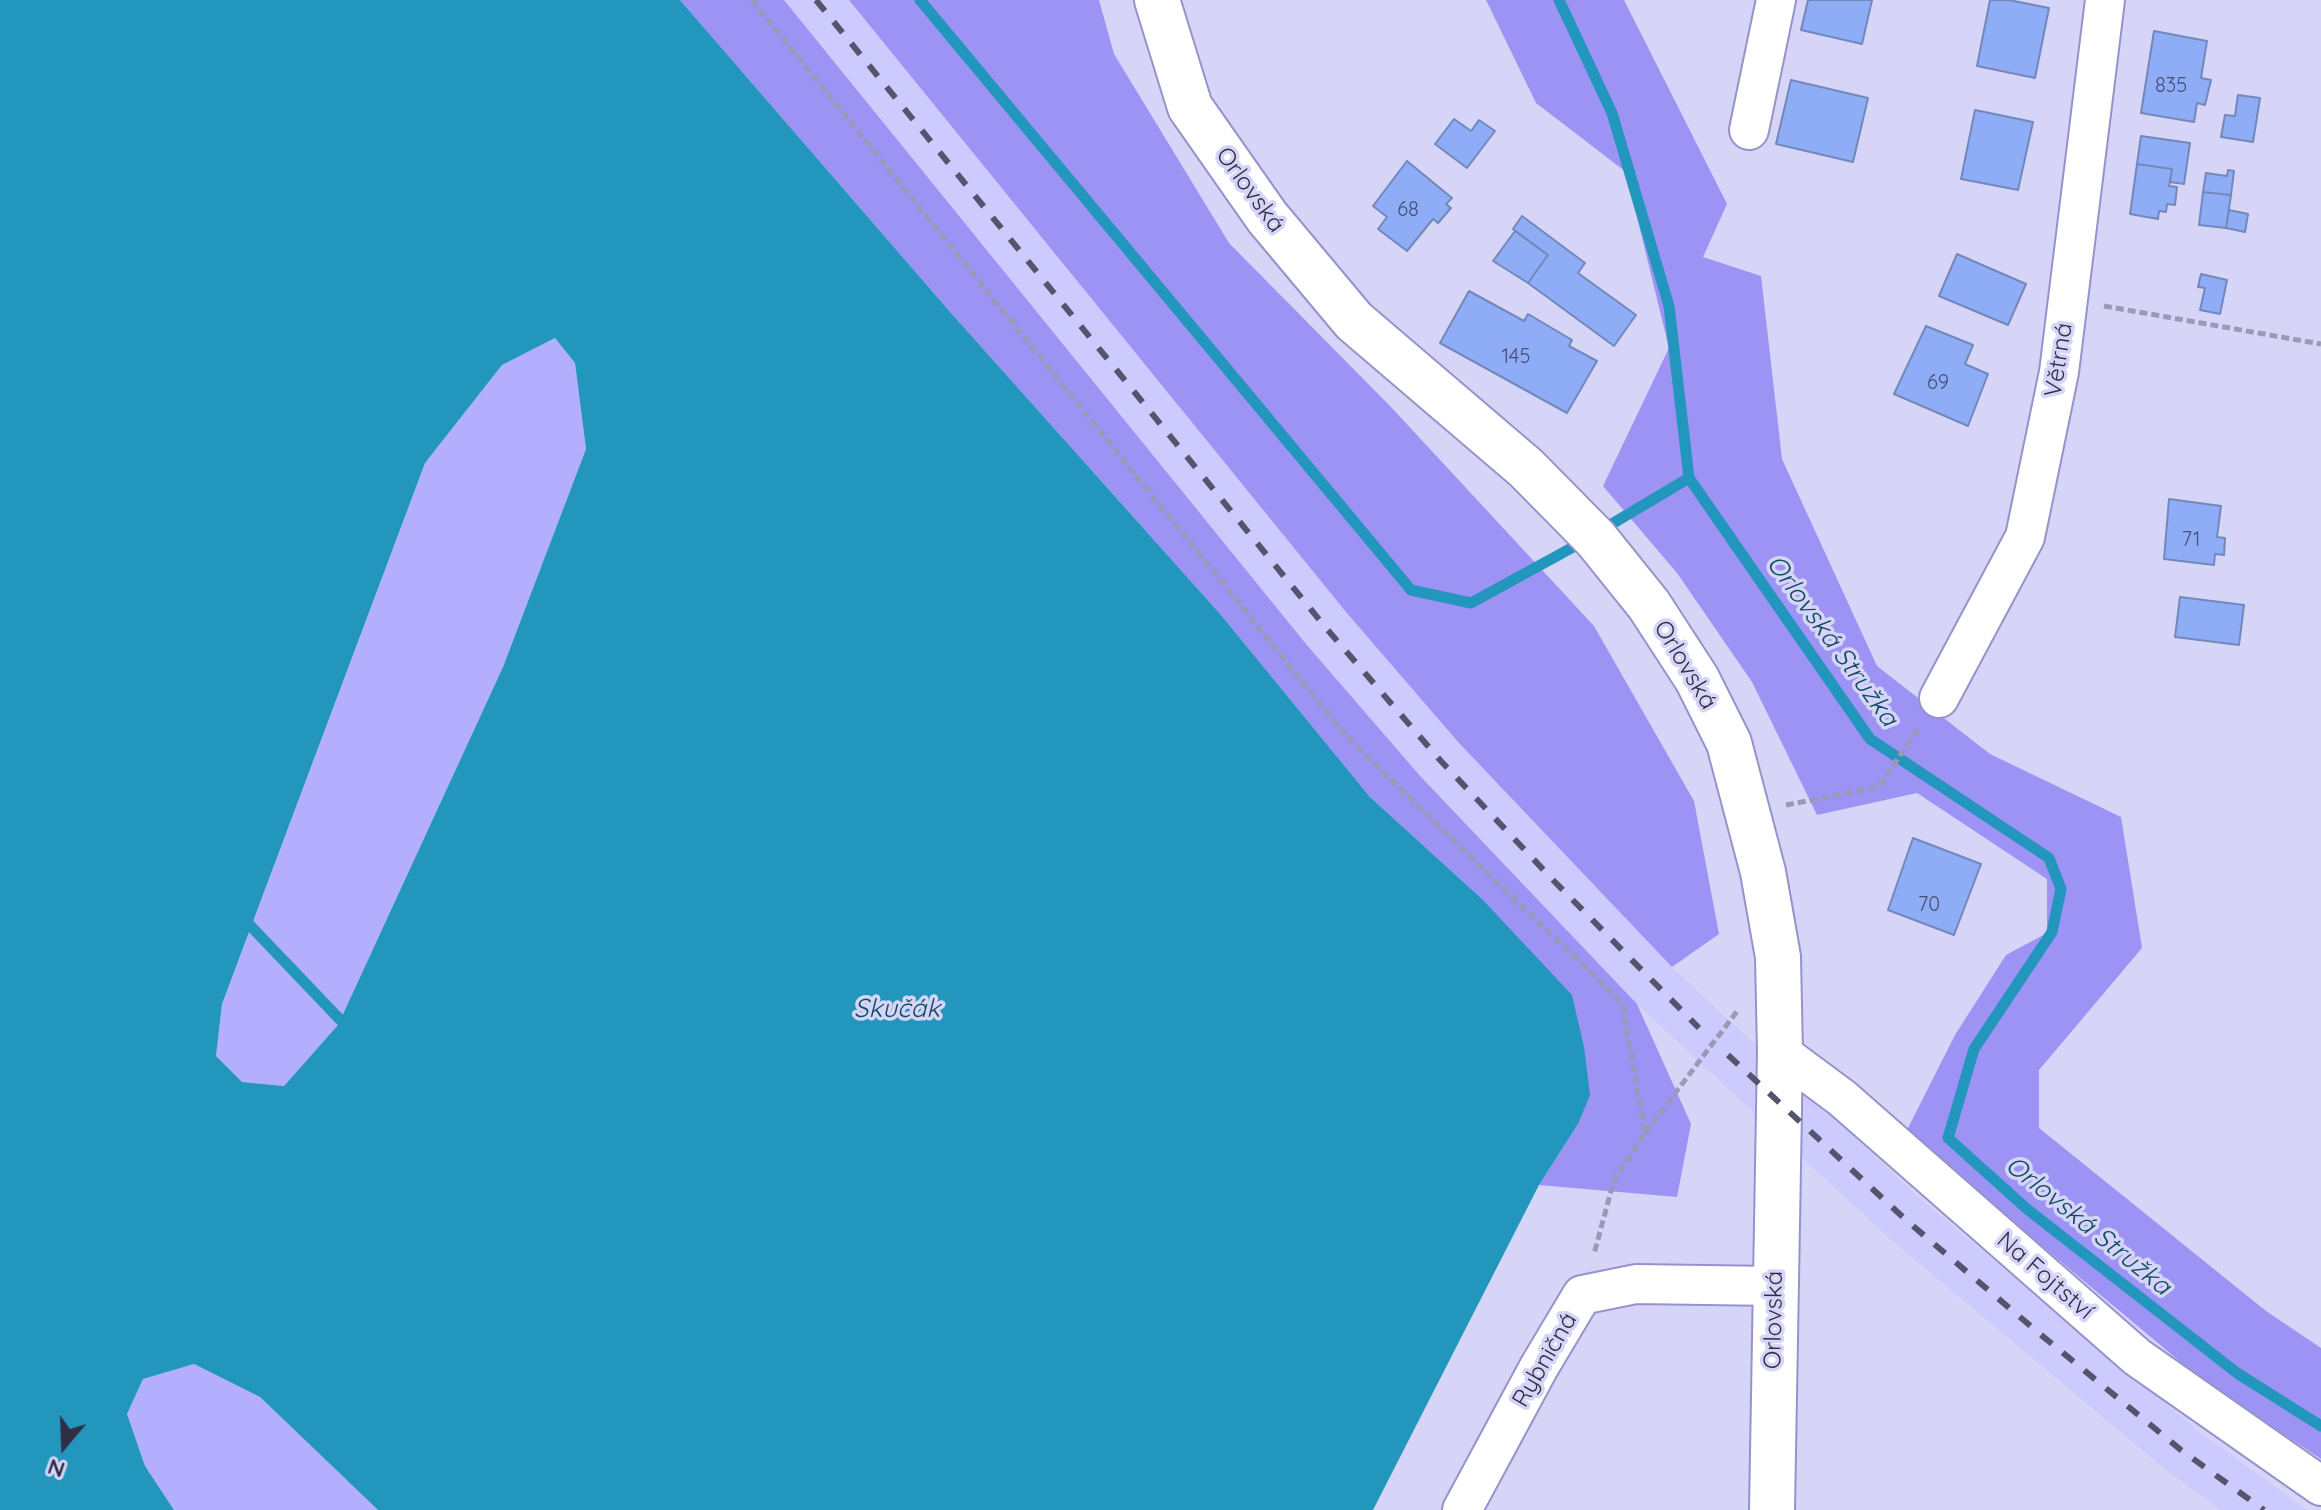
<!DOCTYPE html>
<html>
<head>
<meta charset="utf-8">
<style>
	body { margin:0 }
	#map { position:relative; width:2321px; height:1510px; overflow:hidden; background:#d6d5f8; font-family:Quicksand,sans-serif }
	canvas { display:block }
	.north { position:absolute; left:24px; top:1406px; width:80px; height:80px; -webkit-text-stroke:6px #d6d5f8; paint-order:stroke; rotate:199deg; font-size:22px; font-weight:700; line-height:32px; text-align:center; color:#2f2e45 }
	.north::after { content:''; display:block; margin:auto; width:28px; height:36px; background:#2f2e45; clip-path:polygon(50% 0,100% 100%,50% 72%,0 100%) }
</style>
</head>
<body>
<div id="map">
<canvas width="2321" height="1510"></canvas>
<div class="north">N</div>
</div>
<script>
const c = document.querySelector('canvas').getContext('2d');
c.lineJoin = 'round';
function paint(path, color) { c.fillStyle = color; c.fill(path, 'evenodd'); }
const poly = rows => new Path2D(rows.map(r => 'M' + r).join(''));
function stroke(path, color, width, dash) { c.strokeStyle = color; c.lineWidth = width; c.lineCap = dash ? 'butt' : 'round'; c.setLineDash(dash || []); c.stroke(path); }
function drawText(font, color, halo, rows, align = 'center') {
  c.font = font + ' Quicksand,sans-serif'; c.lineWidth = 7; c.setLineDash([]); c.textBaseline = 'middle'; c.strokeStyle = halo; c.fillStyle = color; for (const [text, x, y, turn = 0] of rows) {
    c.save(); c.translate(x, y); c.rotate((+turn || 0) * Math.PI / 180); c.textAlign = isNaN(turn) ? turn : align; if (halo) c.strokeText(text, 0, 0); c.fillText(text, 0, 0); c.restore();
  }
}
const built = poly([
	[784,0,849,0,1346,612,1459,743,1672,967,1923,1201,2197,1430,2307,1510,2221,1510,2166,1470,1890,1239,1637,1004,1421,777,1306,644]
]);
const green = poly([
	[555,338,575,363,586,449,503,667,338,1025,284,1086,242,1082,216,1056,222,1004,425,463,502,365],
	[194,1364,260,1397,378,1510,174,1510,145,1466,127,1414,143,1379]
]);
const forest = poly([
	[680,0,784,0,1306,644,1421,777,1637,1004,1691,1124,1677,1197,1539,1185,1578,1124,1481,898,1370,797,1221,615,951,313],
	[849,0,1099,0,1114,54,1229,243,1391,407,1594,626,1694,801,1719,934,1672,967,1459,743,1346,612],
	[1486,0,1624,0,1727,204,1703,257,1761,276,1782,459,1877,666,1990,754,2121,817,2142,948,2039,1070,2039,1128,2266,1311,2321,1348,2321,1459,2202,1380,1906,1132,1955,1035,2006,955,2047,933,2047,879,1917,793,1817,815,1752,682,1677,573,1603,486,1669,348,1626,172,1536,103]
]);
const water = poly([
	[0,0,680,0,951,313,1221,615,1370,797,1481,898,1572,995,1584,1047,1590,1095,1578,1124,1539,1185,1373,1510,378,1510,260,1397,194,1364,143,1379,127,1414,145,1466,174,1510,0,1510],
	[555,338,575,363,586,449,503,667,338,1025,284,1086,242,1082,216,1056,222,1004,425,463,502,365]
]);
const stream = poly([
	[920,0,1411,590,1471,603,1586,540],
	[1559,0,1612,113,1669,306,1689,478,1870,739,2049,858,2061,889,2052,932,1974,1049,1948,1138,2027,1209,2237,1373,2321,1426],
	[1600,531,1689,478],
	[242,917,349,1029]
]);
const building = poly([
	[1808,0,1872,0,1862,44,1801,30,1808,0],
	[1990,0,2009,0,2049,8,2035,78,1977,66,1990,0],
	[2154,31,2207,41,2201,78,2211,80,2205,105,2197,103,2194,122,2141,113,2154,31],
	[1791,80,1868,98,1853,162,1776,144,1791,80],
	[2238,95,2260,98,2253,142,2221,137,2225,115,2235,116,2238,95],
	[1975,110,2033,122,2018,190,1961,179,1975,110],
	[1454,119,1471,131,1479,120,1495,131,1467,168,1435,144,1454,119],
	[2141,136,2190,143,2184,184,2170,182,2172,169,2137,164,2141,136],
	[1407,161,1452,198,1446,204,1451,208,1438,223,1433,219,1407,251,1378,229,1387,217,1373,206,1407,161],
	[2137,164,2172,169,2169,186,2177,187,2175,205,2167,204,2166,212,2159,211,2158,219,2130,214,2137,164],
	[2228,170,2234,171,2231,195,2203,192,2206,173,2227,176,2228,170],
	[2203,192,2231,195,2226,228,2199,225,2203,192],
	[2229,210,2248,214,2245,232,2226,228,2229,210],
	[1522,216,1585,263,1578,273,1636,315,1614,346,1528,283,1548,255,1513,229,1522,216],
	[1515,231,1548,255,1528,283,1493,261,1515,231],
	[1957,254,2026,284,2008,325,1939,296,1957,254],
	[2201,274,2227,280,2220,314,2200,310,2205,288,2198,287,2201,274],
	[1469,291,1524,321,1528,314,1572,340,1569,346,1597,361,1567,413,1440,343,1469,291],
	[1926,326,1973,345,1965,364,1988,374,1968,426,1894,394,1926,326],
	[2169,499,2221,506,2217,537,2225,538,2224,555,2215,554,2214,565,2164,559,2169,499],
	[2180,597,2244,605,2239,645,2175,637,2180,597],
	[1913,838,1981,864,1954,935,1888,910,1913,838]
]);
const path = poly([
	[752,0,1347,737,1622,1003,1645,1133,1614,1180,1594,1254],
	[2104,306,2321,344],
	[1786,805,1879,787,1919,727],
	[1645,1133,1738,1010]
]);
const minor = poly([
	[1749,130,1776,0],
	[1939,698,2025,537,2059,372,2105,0],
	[1780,1052,1842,1098,2137,1357,2321,1486],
	[1462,1510,1539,1367,1582,1295,1636,1284,1774,1286]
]);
const major = poly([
	[1157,0,1190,107,1267,217,1354,321,1526,468,1596,539,1649,605,1697,679,1729,743,1763,872,1778,957,1780,1052,1772,1510]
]);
const rail = poly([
	[816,0,1326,628,1440,760,1554,881,1699,1028],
	[1728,1055,1906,1220,2040,1334,2181,1450,2264,1510]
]);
const numberNames = [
	["835",2171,86],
	["68",1408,210],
	["145",1516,357],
	["69",1938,383],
	["71",2191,540],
	["70",1929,905]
];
const streetNames = [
	["Orlovská",1250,190,54],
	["Větrná",2059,360,-81],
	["Orlovská",1685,665,59],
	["Na Fojtství",2045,1276,41],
	["Orlovská",1774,1320,-89],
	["Rybničná",1545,1360,-60]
];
const waterNames = [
	["Orlovská Stružka",1832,641,54],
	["Skučák",897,1009],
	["Orlovská Stružka",2088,1226,39]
];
paint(built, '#cdcafe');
paint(green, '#b4aefe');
paint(forest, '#9c93f4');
paint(water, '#2396bd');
stroke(stream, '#2396bd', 11);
paint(building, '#8fadf7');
stroke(building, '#7388ba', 2);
stroke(minor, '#9693ca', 42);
stroke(major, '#9693ca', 48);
stroke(path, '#9a99b8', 5, [8, 4]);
stroke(minor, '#fff', 38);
stroke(major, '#fff', 44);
stroke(rail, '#55546e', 6, [14, 14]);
drawText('20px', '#474e72', null, numberNames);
drawText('24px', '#2f2e45', '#d6d5f8', streetNames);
drawText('italic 26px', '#114d62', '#d6d5f8', waterNames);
</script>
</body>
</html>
